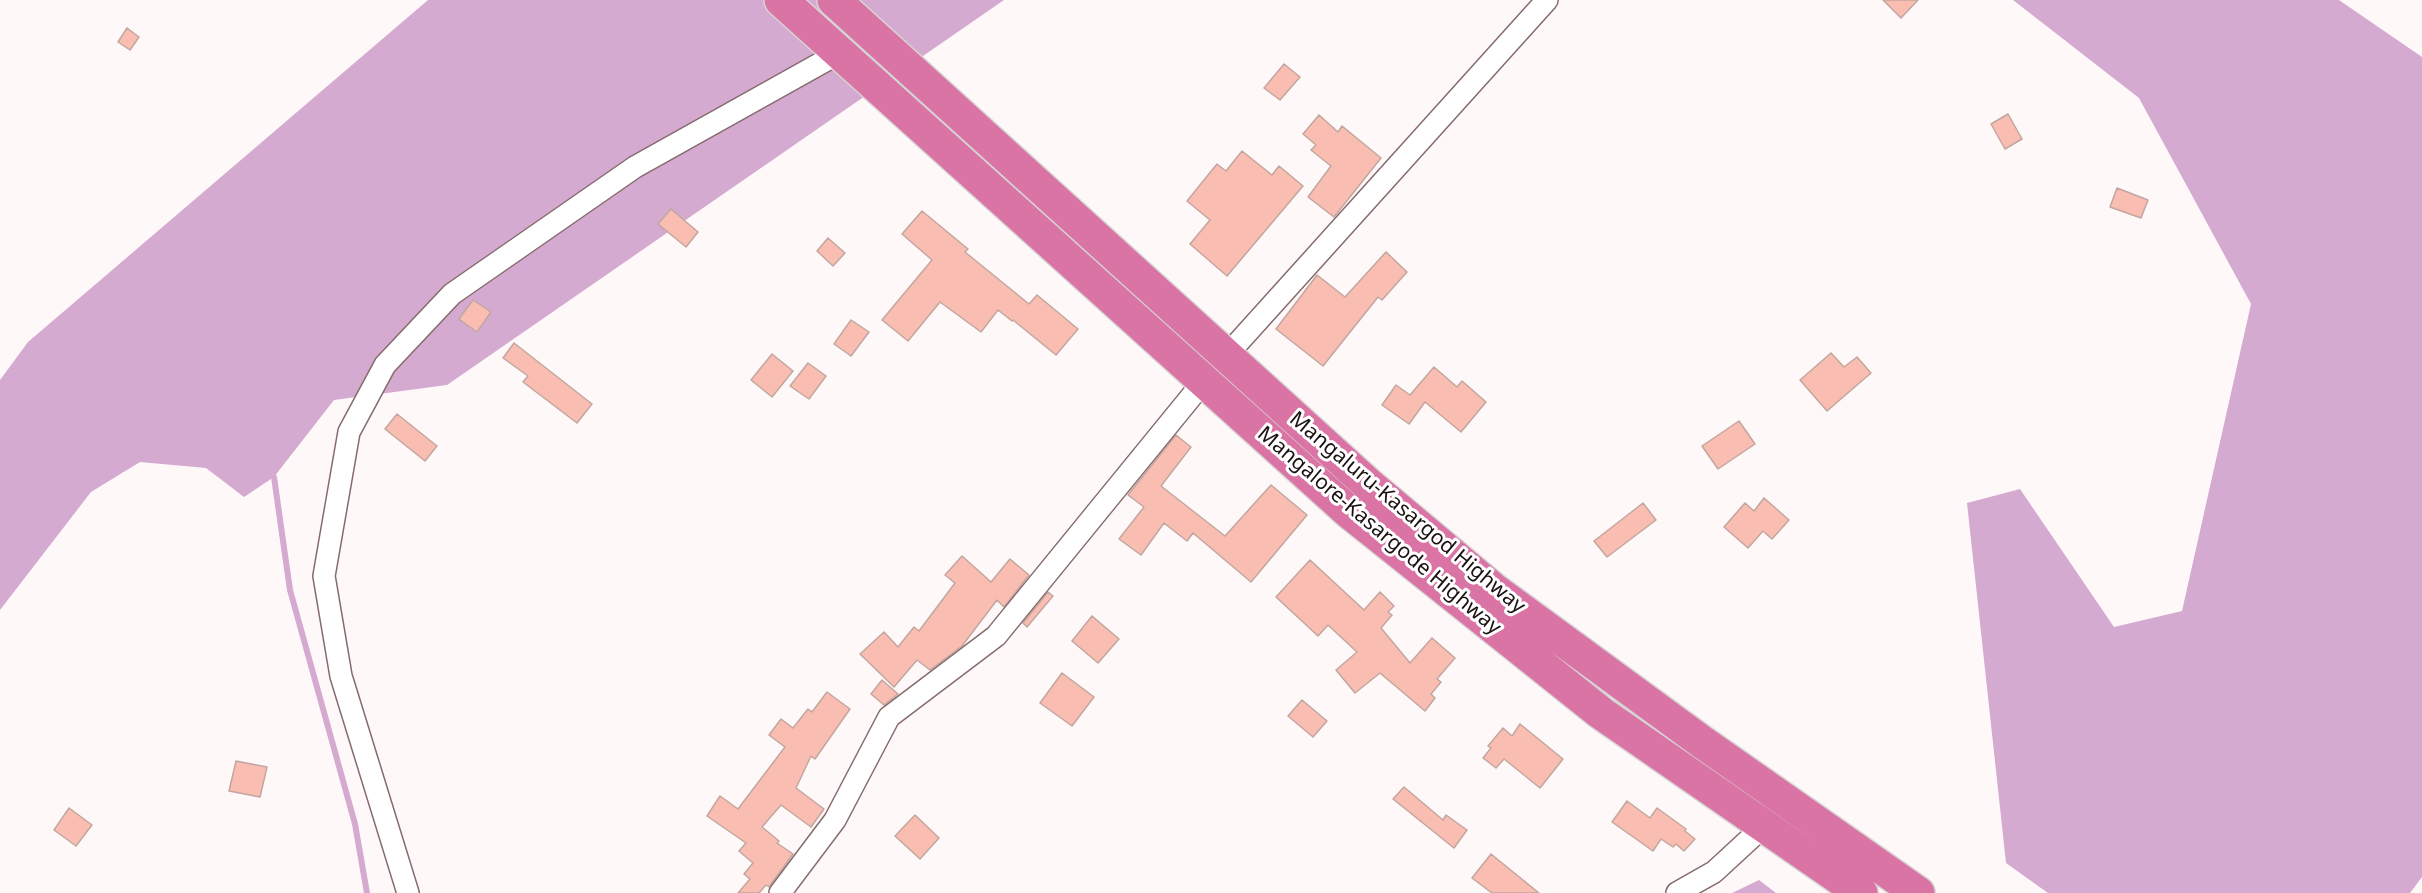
<!DOCTYPE html>
<html>
<head>
<meta charset="utf-8">
<style>
	body { margin:0 }
	canvas { display:block; background:#fff8f9 }
</style>
</head>
<body>
<canvas width="2422" height="893"></canvas>
<script>
const c = document.querySelector('canvas').getContext('2d');
c.lineJoin = 'round';
function paint(path, color) { c.fillStyle = color; c.fill(path, 'evenodd'); }
const poly = rows => new Path2D(rows.map(r => 'M' + r).join(''));
function stroke(path, color, width, dash) { c.strokeStyle = color; c.lineWidth = width; c.lineCap = dash ? 'butt' : 'round'; c.setLineDash(dash || []); c.stroke(path); }
function drawText(font, color, halo, rows, align = 'center') {
  c.font = font + ' "Noto Sans",sans-serif'; c.lineWidth = 6; c.setLineDash([]); c.textBaseline = 'middle'; c.strokeStyle = halo; c.fillStyle = color; for (const [text, x, y, turn = 0] of rows) {
    c.save(); c.translate(x, y); c.rotate((+turn || 0) * Math.PI / 180); c.textAlign = isNaN(turn) ? turn : align; if (halo) c.strokeText(text, 0, 0); c.fillText(text, 0, 0); c.restore();
  }
}
const water = poly([
	[428,0,1004,0,447,385,334,400,274,477,244,497,206,468,140,462,91,492,0,610,0,380,28,342],
	[2013,0,2339,0,2422,57,2422,877,2410,893,2048,893,2006,863,1967,503,2020,489,2114,627,2182,611,2251,304,2139,98],
	[1759,880,1776,893,1732,893]
]);
const stream = poly([
	[274,477,290,590,355,824,367,893]
]);
const building = poly([
	[1883,0,1918,0,1901,18,1883,0],
	[127,28,139,37,130,50,118,42,127,28],
	[1284,64,1300,77,1280,100,1264,88,1284,64],
	[2008,114,2022,139,2005,149,1991,124,2008,114],
	[1319,115,1338,132,1342,126,1381,158,1334,217,1308,197,1331,166,1311,150,1316,145,1303,134,1319,115],
	[1242,151,1272,175,1279,166,1303,186,1227,276,1190,244,1210,220,1187,201,1217,164,1226,171,1242,151],
	[2117,188,2148,200,2141,218,2110,207,2117,188],
	[671,209,698,232,686,247,658,224,671,209],
	[922,211,968,249,965,252,1029,304,1037,295,1078,329,1056,355,1013,320,1012,321,998,310,981,332,940,302,908,341,882,320,932,260,902,234,922,211],
	[828,238,845,253,833,266,817,251,828,238],
	[1386,252,1407,272,1382,300,1378,297,1323,366,1276,329,1317,275,1345,297,1386,252],
	[473,300,491,312,477,332,459,319,473,300],
	[851,320,869,332,851,356,834,344,851,320],
	[514,343,592,404,577,423,523,382,528,376,503,358,514,343],
	[1831,353,1844,367,1857,357,1871,373,1827,411,1800,380,1831,353],
	[772,354,793,371,772,397,751,380,772,354],
	[808,363,826,376,809,399,790,386,808,363],
	[1434,367,1457,387,1462,381,1486,402,1461,432,1425,402,1409,424,1382,405,1396,385,1410,395,1434,367],
	[397,414,437,446,425,461,385,429,397,414],
	[1739,421,1755,444,1718,469,1702,446,1739,421],
	[1176,435,1191,447,1161,486,1225,536,1271,485,1307,515,1251,582,1193,533,1187,541,1164,523,1141,555,1119,539,1144,507,1128,495,1176,435],
	[1764,498,1789,520,1772,539,1763,531,1748,548,1724,527,1745,503,1754,511,1764,498],
	[1643,503,1656,520,1607,557,1594,541,1643,503],
	[962,556,991,582,1010,559,1029,575,1004,607,997,600,962,646,930,670,917,660,894,687,860,654,884,632,898,647,914,627,919,631,955,583,945,575,962,556],
	[1310,560,1364,610,1380,592,1394,606,1388,612,1392,615,1381,628,1410,663,1432,638,1455,658,1437,679,1441,682,1431,694,1435,698,1425,711,1380,673,1355,693,1336,670,1357,652,1328,625,1318,636,1276,597,1310,560],
	[1048,592,1053,596,1027,627,1023,623,1048,592],
	[1092,616,1119,639,1098,663,1072,641,1092,616],
	[1062,673,1094,697,1072,726,1040,703,1062,673],
	[882,680,898,694,884,705,871,694,882,680],
	[827,692,850,709,815,759,811,756,796,788,824,809,811,827,781,805,762,827,779,841,777,843,793,854,769,887,766,885,759,893,738,893,750,879,744,874,753,863,739,851,746,843,707,816,720,796,738,809,785,747,769,735,781,719,793,728,808,709,812,712,827,692],
	[1302,700,1327,721,1313,737,1288,716,1302,700],
	[1520,724,1563,759,1540,788,1504,759,1496,768,1483,758,1491,748,1488,746,1503,728,1512,736,1520,724],
	[236,761,267,767,260,797,229,791,236,761],
	[1404,787,1443,820,1446,815,1467,830,1454,848,1393,799,1404,787],
	[1627,801,1650,818,1657,808,1686,829,1685,831,1695,839,1684,851,1676,844,1673,847,1661,839,1653,851,1612,822,1627,801],
	[69,808,92,825,76,846,54,830,69,808],
	[915,815,939,838,920,859,895,836,915,815],
	[1491,854,1539,893,1492,893,1472,878,1491,854]
]);
const street = poly([
	[1226,356,1547,0],
	[408,893,341,676,324,576,349,432,385,365,452,294,635,167,839,53],
	[780,893,835,820,889,717,996,636,1204,381],
	[1677,893,1714,872,1765,825]
]);
const highway = poly([
	[781,0,1348,511,1601,713,1861,893],
	[834,0,1369,485,1493,589,1702,742,1918,893]
]);
const streetNames = [
	["Mangaluru-Kasargod Highway",1407,513,40],
	["Mangalore-Kasargode Highway",1379,531,40]
];
paint(water, '#d5aad0');
stroke(stream, '#d5aad0', 6);
paint(building, '#f9beb1');
stroke(building, '#c2a69f', 1.5);
stroke(street, '#866b6d', 24);
stroke(highway, '#d6d4d4', 36);
stroke(street, '#fff', 21);
stroke(highway, '#d974a5', 33);
drawText('21px', '#1b1112', '#fff', streetNames);
</script>
</body>
</html>
